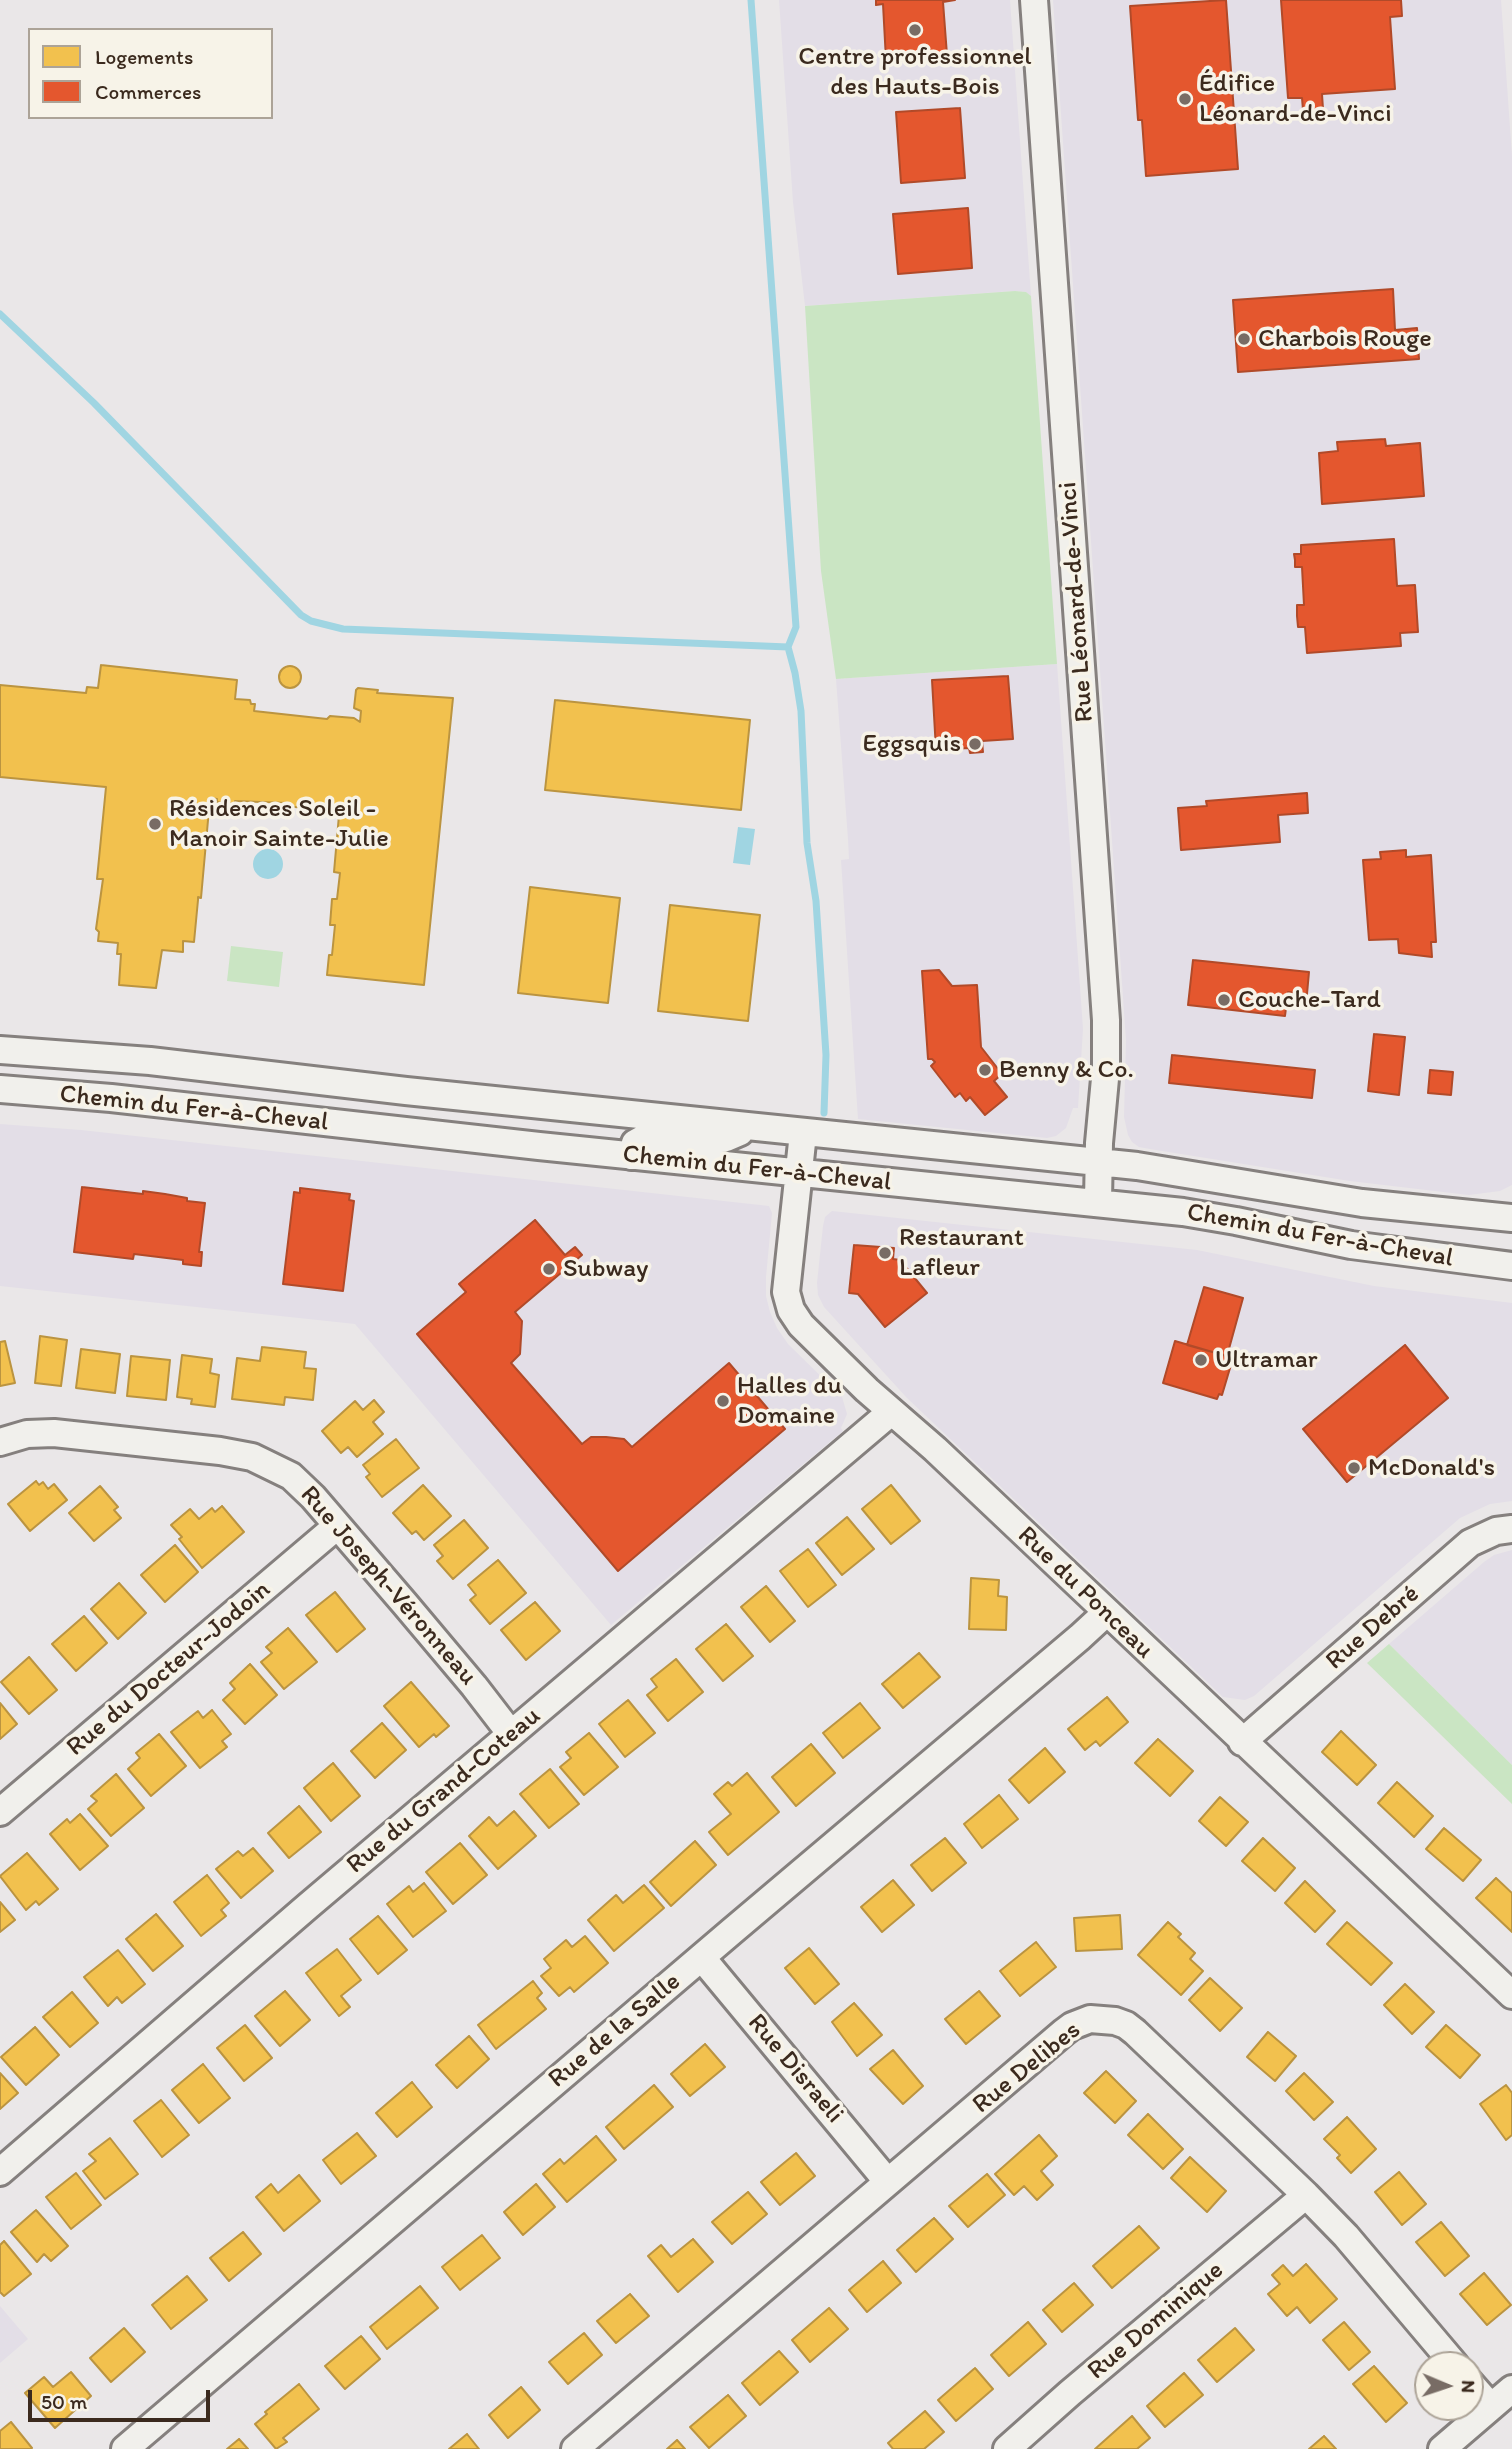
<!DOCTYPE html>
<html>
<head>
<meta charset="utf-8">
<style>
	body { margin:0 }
	#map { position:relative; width:1512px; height:2449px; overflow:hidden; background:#eae7e8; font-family:Itim,sans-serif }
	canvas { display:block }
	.legend { position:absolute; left:28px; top:28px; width:245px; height:91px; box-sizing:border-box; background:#f7f3e8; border:2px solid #aca397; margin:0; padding:9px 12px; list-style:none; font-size:21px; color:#3b2a1e }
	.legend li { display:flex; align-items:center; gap:14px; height:35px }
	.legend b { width:35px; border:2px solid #aca397 }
	.north { position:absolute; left:1414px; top:2351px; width:70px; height:70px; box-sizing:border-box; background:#f7f3e8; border:2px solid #aca397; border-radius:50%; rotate:92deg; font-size:19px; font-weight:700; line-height:28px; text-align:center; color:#3b2a1e }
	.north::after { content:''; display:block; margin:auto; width:24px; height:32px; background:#786c65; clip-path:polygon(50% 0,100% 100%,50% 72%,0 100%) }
	.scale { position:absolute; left:28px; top:2390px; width:182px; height:32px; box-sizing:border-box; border:4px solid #3b2a1e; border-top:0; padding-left:9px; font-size:21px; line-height:24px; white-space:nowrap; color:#3b2a1e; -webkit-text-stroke:5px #f7f3e8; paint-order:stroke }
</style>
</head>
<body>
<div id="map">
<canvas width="1512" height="2449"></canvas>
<ul class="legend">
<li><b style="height:19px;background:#f2c14e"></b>Logements</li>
<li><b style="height:19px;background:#e4572e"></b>Commerces</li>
</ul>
<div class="north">N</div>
<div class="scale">50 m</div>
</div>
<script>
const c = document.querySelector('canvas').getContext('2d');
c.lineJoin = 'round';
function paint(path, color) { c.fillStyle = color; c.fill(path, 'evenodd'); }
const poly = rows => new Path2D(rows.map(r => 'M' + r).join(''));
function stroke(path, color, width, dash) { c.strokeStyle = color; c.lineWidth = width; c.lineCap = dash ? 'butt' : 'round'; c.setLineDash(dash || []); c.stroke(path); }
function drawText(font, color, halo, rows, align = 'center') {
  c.font = font + ' Itim,sans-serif'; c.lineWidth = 7; c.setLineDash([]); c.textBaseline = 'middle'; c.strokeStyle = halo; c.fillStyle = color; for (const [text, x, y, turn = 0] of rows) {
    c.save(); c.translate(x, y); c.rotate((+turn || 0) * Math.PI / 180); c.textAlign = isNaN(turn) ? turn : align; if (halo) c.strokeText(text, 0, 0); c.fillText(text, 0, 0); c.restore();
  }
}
const built = poly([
	[779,0,1010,0,1031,296,1026,292,1015,291,805,306,793,202],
	[1053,0,1501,0,1512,156,1512,1185,1500,1191,1469,1195,1350,1181,1150,1149,1139,1147,1132,1142,1128,1135,1124,1117,1126,1040],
	[1057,664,1083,1029,1078,1108,1073,1108,1066,1128,1056,1136,1047,1138,858,1119,841,860,849,859,848,839,836,679],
	[0,1124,81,1130,769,1206,772,1213,766,1277,766,1296,770,1312,777,1328,788,1344,842,1397,847,1414,841,1428,843,1431,611,1625,355,1324,0,1286],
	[832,1211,1197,1250,1374,1286,1512,1303,1512,1501,1490,1504,1460,1518,1254,1696,1245,1700,1223,1697,907,1398,824,1307,818,1295,817,1283,823,1226,825,1217],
	[1512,1550,1512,1765,1389,1644,1484,1562,1494,1555],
	[0,2306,28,2339,0,2363]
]);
const green = poly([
	[1015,291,1026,292,1031,296,1057,664,836,679,821,571,805,306],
	[231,946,283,952,279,987,227,981],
	[1389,1644,1512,1765,1512,1804,1367,1663]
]);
const water = poly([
	[738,827,755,829,750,865,733,863],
	'253 864a15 15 0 1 1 30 0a15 15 0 1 1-30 0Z'
]);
const homes = poly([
	[101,665,237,680,235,699,250,700,251,704,255,704,254,711,327,719,330,716,354,718,360,722,361,711,354,708,356,690,358,688,378,690,377,693,453,698,424,985,327,975,329,955,332,955,335,925,330,925,332,899,337,899,340,873,334,872,339,815,313,813,313,809,286,806,287,803,235,801,235,804,217,802,217,799,210,798,201,898,198,897,198,900,194,942,183,941,183,952,162,950,156,988,119,985,121,954,117,954,118,943,98,941,99,932,96,929,103,879,97,879,106,787,0,777,0,685,86,693,87,687,98,688,101,665],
	'279 677a11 11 0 1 1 22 0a11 11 0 1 1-22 0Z',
	[555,700,750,720,741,810,545,790,555,700],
	[530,887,620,898,608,1003,518,993,530,887],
	[670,905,760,915,748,1021,658,1011,670,905],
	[40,1336,67,1340,61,1386,35,1383,40,1336],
	[5,1341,15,1383,0,1386,0,1342,5,1341],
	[262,1347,306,1352,304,1368,316,1369,313,1400,285,1397,284,1405,232,1399,237,1358,260,1361,262,1347],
	[81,1349,120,1354,115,1393,76,1388,81,1349],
	[182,1355,212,1359,210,1373,219,1375,215,1407,191,1404,192,1399,177,1397,182,1355],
	[131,1356,170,1360,166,1400,127,1396,131,1356],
	[374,1400,384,1412,373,1422,383,1434,357,1457,348,1447,341,1453,322,1431,355,1401,363,1410,374,1400],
	[396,1439,419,1468,382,1497,366,1477,370,1474,363,1465,396,1439],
	[36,1481,39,1485,43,1482,48,1489,54,1484,67,1500,30,1531,8,1504,36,1481],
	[423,1485,451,1516,424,1540,416,1531,412,1534,393,1513,423,1485],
	[891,1485,920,1521,891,1544,862,1509,891,1485],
	[100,1486,118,1507,114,1510,121,1518,94,1541,69,1513,100,1486],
	[222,1506,244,1532,202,1568,179,1539,182,1537,171,1525,190,1509,199,1519,212,1508,215,1512,222,1506],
	[847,1517,874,1549,842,1575,816,1543,847,1517],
	[464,1520,488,1548,453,1579,437,1561,443,1556,434,1545,464,1520],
	[175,1545,198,1572,165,1602,141,1575,175,1545],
	[808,1549,836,1585,808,1607,780,1571,808,1549],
	[498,1560,526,1593,490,1624,470,1600,476,1595,468,1585,498,1560],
	[971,1578,999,1580,998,1596,1007,1597,1006,1630,969,1629,971,1578],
	[119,1583,146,1613,118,1639,91,1609,119,1583],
	[766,1586,795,1621,770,1642,741,1607,766,1586],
	[335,1592,365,1629,337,1652,306,1615,335,1592],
	[535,1602,560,1631,526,1660,501,1630,535,1602],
	[84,1616,107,1643,76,1671,52,1644,84,1616],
	[726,1624,753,1656,723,1681,696,1649,726,1624],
	[288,1628,317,1662,284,1689,261,1662,272,1653,266,1647,288,1628],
	[919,1653,940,1677,903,1708,882,1684,919,1653],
	[29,1657,57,1690,29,1714,1,1682,29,1657],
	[676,1659,703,1692,668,1721,647,1695,657,1687,651,1679,676,1659],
	[250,1664,277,1695,245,1724,223,1700,235,1689,230,1683,250,1664],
	[411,1682,449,1726,436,1737,434,1734,419,1747,384,1706,411,1682],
	[1107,1697,1128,1722,1100,1746,1096,1741,1085,1750,1068,1729,1107,1697],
	[628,1700,655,1733,625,1757,599,1724,628,1700],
	[0,1703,17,1724,0,1739,0,1703],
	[860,1703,880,1728,843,1758,823,1733,860,1703],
	[212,1710,231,1734,222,1741,227,1747,200,1768,171,1732,198,1711,203,1718,212,1710],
	[382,1723,406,1750,375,1778,351,1751,382,1723],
	[1341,1731,1376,1765,1357,1785,1322,1752,1341,1731],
	[589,1733,618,1767,584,1795,560,1767,571,1758,566,1752,589,1733],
	[159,1734,186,1766,151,1796,128,1769,140,1758,136,1753,159,1734],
	[1158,1739,1193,1771,1170,1796,1135,1763,1158,1739],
	[811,1744,835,1773,796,1806,772,1777,811,1744],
	[1045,1748,1065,1772,1029,1803,1009,1780,1045,1748],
	[333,1763,360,1796,331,1821,304,1788,333,1763],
	[550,1769,579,1804,549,1828,520,1794,550,1769],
	[747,1773,779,1812,728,1855,709,1832,731,1814,714,1794,728,1782,732,1786,747,1773],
	[116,1774,144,1808,111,1836,88,1809,97,1801,91,1796,116,1774],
	[1397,1782,1433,1816,1414,1837,1378,1803,1397,1782],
	[999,1795,1018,1819,982,1848,964,1824,999,1795],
	[1220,1797,1248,1822,1226,1846,1199,1821,1220,1797],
	[299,1806,321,1832,289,1858,268,1833,299,1806],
	[514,1811,536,1836,498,1869,469,1836,489,1817,497,1826,514,1811],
	[80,1814,108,1846,80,1870,50,1834,67,1819,70,1823,80,1814],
	[1444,1828,1481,1860,1463,1881,1426,1849,1444,1828],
	[945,1838,966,1863,932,1891,911,1865,945,1838],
	[1263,1838,1295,1868,1275,1891,1242,1861,1263,1838],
	[695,1841,716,1865,671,1906,650,1882,695,1841],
	[460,1843,487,1875,453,1904,426,1872,460,1843],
	[253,1848,273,1871,241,1898,216,1869,238,1851,243,1856,253,1848],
	[27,1853,58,1889,39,1905,36,1901,26,1910,0,1876,27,1853],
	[207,1875,229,1903,221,1910,226,1916,201,1936,174,1902,207,1875],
	[1496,1878,1512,1893,1512,1932,1476,1898,1496,1878],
	[893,1880,914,1905,882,1932,861,1907,893,1880],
	[1305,1881,1335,1911,1315,1932,1285,1903,1305,1881],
	[424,1883,446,1911,413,1937,387,1904,409,1886,413,1892,424,1883],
	[644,1885,664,1908,614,1951,588,1920,616,1895,623,1903,644,1885],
	[0,1902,15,1920,0,1932,0,1902],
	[156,1914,183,1946,153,1971,126,1939,156,1914],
	[1120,1915,1122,1949,1076,1951,1074,1918,1120,1915],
	[378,1916,407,1950,378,1974,350,1939,378,1916],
	[1168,1922,1181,1934,1178,1937,1195,1953,1190,1959,1203,1971,1181,1995,1138,1955,1168,1922],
	[1347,1922,1392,1963,1371,1985,1327,1944,1347,1922],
	[585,1936,608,1963,574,1992,570,1987,559,1996,541,1976,551,1968,544,1959,566,1940,572,1947,585,1936],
	[1036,1942,1056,1967,1020,1996,1000,1971,1036,1942],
	[809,1948,839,1984,815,2004,785,1968,809,1948],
	[337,1949,361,1980,341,1996,350,2007,339,2016,306,1973,337,1949],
	[118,1950,145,1984,122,2003,117,1997,108,2006,84,1977,118,1950],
	[1210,1978,1242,2008,1220,2031,1189,2000,1210,1978],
	[533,1981,542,1993,537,1998,546,2009,496,2049,478,2025,533,1981],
	[1405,1984,1434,2012,1412,2034,1384,2005,1405,1984],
	[285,1991,310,2020,280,2046,255,2016,285,1991],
	[979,1991,1000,2016,966,2044,945,2019,979,1991],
	[72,1992,98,2023,70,2047,43,2017,72,1992],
	[854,2003,882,2035,857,2056,832,2022,854,2003],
	[245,2025,272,2058,244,2081,217,2048,245,2025],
	[1446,2025,1480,2055,1460,2078,1426,2047,1446,2025],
	[35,2027,59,2055,26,2085,1,2057,35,2027],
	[1268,2032,1296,2056,1275,2081,1247,2057,1268,2032],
	[469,2036,489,2059,457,2088,436,2065,469,2036],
	[705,2044,725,2067,690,2096,671,2074,705,2044],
	[893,2050,923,2086,903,2104,870,2069,893,2050],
	[203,2064,230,2098,199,2123,172,2090,203,2064],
	[1106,2071,1136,2101,1115,2123,1084,2093,1106,2071],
	[0,2073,18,2093,0,2109,0,2073],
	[1304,2073,1333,2102,1314,2120,1286,2091,1304,2073],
	[412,2082,432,2107,397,2137,376,2113,412,2082],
	[654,2085,673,2107,624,2149,606,2127,654,2085],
	[1506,2085,1512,2093,1512,2135,1506,2140,1480,2104,1506,2085],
	[161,2100,189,2135,162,2157,134,2121,161,2100],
	[1148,2114,1183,2149,1163,2169,1128,2135,1148,2114],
	[1347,2117,1376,2149,1351,2173,1337,2158,1340,2155,1324,2139,1347,2117],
	[357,2133,376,2156,341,2184,323,2160,357,2133],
	[1039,2135,1057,2156,1041,2171,1053,2185,1037,2200,1024,2186,1014,2195,995,2174,1039,2135],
	[596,2136,616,2160,567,2202,543,2174,560,2159,564,2164,596,2136],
	[110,2138,138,2174,105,2199,83,2171,96,2161,89,2154,110,2138],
	[796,2153,815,2176,780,2205,761,2182,796,2153],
	[1190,2157,1226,2191,1207,2212,1171,2178,1190,2157],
	[1399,2172,1426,2204,1402,2225,1375,2192,1399,2172],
	[76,2173,101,2205,71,2229,46,2197,76,2173],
	[987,2174,1005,2195,968,2227,949,2206,987,2174],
	[299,2175,320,2201,284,2231,256,2197,271,2184,278,2193,299,2175],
	[536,2184,555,2207,523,2235,504,2212,536,2184],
	[748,2192,767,2214,732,2244,712,2222,748,2192],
	[36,2210,68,2246,51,2261,44,2254,37,2262,11,2232,36,2210],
	[934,2218,953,2239,916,2272,897,2250,934,2218],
	[1441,2222,1469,2256,1445,2276,1416,2242,1441,2222],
	[1139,2226,1159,2248,1112,2288,1093,2266,1139,2226],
	[243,2232,261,2254,229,2281,210,2258,243,2232],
	[482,2235,500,2258,460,2290,442,2267,482,2235],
	[693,2239,713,2262,678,2292,648,2256,661,2245,671,2257,693,2239],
	[4,2241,31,2274,4,2296,0,2292,0,2245,4,2241],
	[883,2261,901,2283,867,2312,849,2290,883,2261],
	[1306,2264,1337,2299,1310,2323,1297,2307,1287,2316,1268,2294,1280,2284,1272,2275,1283,2265,1293,2276,1306,2264],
	[1484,2273,1511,2305,1487,2325,1460,2294,1484,2273],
	[187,2276,207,2300,171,2329,152,2305,187,2276],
	[1074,2283,1093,2305,1062,2332,1043,2310,1074,2283],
	[420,2286,438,2308,387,2349,370,2327,420,2286],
	[630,2294,649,2316,616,2343,597,2321,630,2294],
	[829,2308,848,2329,810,2362,792,2340,829,2308],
	[1028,2322,1046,2344,1009,2376,991,2355,1028,2322],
	[1344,2322,1370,2352,1349,2370,1323,2340,1344,2322],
	[124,2328,145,2352,111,2382,90,2358,124,2328],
	[1235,2328,1254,2350,1217,2382,1198,2360,1235,2328],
	[584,2333,602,2355,568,2384,549,2362,584,2333],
	[361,2336,380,2359,345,2389,325,2366,361,2336],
	[779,2351,798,2372,760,2405,742,2383,779,2351],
	[1374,2366,1407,2403,1386,2422,1353,2384,1374,2366],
	[975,2368,993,2389,956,2421,938,2400,975,2368],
	[71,2372,91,2396,55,2428,25,2393,44,2377,53,2387,71,2372],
	[1184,2373,1203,2395,1165,2427,1147,2406,1184,2373],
	[299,2384,319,2409,283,2438,287,2442,276,2449,255,2424,267,2414,265,2412,299,2384],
	[521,2387,540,2410,508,2438,489,2415,521,2387],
	[728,2395,746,2416,709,2448,690,2427,728,2395],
	[925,2411,944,2432,924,2449,893,2449,888,2443,925,2411],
	[1132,2416,1150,2438,1137,2449,1095,2449,1132,2416],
	[11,2422,32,2448,31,2449,0,2449,0,2431,11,2422],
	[467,2434,479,2449,449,2449,467,2434],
	[1324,2436,1336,2449,1309,2449,1324,2436],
	[239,2439,248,2449,227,2449,239,2439],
	[677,2440,685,2449,667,2449,677,2440]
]);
const shops = poly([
	[876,0,955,0,943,2,947,55,886,60,883,4,876,5,876,0],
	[1226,0,1238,169,1146,176,1142,120,1138,120,1130,6,1226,0],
	[1281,0,1401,0,1402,16,1390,17,1395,89,1322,94,1323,109,1303,110,1302,98,1288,98,1281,0],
	[960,108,965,178,901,183,896,112,960,108],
	[968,208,972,268,898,274,893,214,968,208],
	[1393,289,1395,330,1417,328,1419,359,1238,372,1233,300,1393,289],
	[1385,439,1386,446,1420,443,1424,496,1322,504,1319,453,1338,451,1337,442,1385,439],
	[1394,539,1397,586,1415,585,1418,632,1400,633,1401,646,1307,653,1305,627,1298,627,1297,616,1297,605,1304,605,1302,567,1295,567,1295,560,1294,554,1301,554,1301,545,1394,539],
	[1008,676,1013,739,982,741,983,752,970,753,969,748,936,750,932,680,1008,676],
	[1307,793,1308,813,1278,815,1280,842,1181,850,1178,808,1207,806,1206,801,1307,793],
	[1406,850,1406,857,1431,855,1436,942,1431,942,1432,957,1399,953,1398,939,1369,940,1363,860,1381,859,1380,852,1406,850],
	[1193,960,1309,972,1307,994,1288,992,1285,1016,1188,1005,1193,960],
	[939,970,952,986,977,985,981,1047,1002,1074,994,1081,1007,1097,985,1115,970,1097,966,1101,960,1093,955,1097,931,1066,935,1062,932,1059,928,1059,922,971,939,970],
	[1374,1034,1405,1037,1399,1095,1368,1091,1374,1034],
	[1172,1055,1315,1070,1312,1098,1169,1083,1172,1055],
	[1430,1070,1453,1072,1451,1095,1428,1093,1430,1070],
	[82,1187,143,1194,143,1191,165,1194,187,1198,187,1201,205,1203,199,1252,202,1252,201,1266,183,1264,183,1260,134,1254,133,1259,74,1252,82,1187],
	[300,1188,350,1194,349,1200,354,1201,343,1291,283,1284,294,1192,300,1193,300,1188],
	[535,1220,565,1255,575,1247,582,1255,515,1312,522,1321,520,1354,511,1363,582,1444,591,1437,606,1437,624,1439,632,1447,729,1363,785,1429,618,1571,417,1334,466,1292,459,1284,535,1220],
	[854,1245,894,1248,893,1259,900,1260,927,1293,885,1327,858,1294,849,1293,854,1245],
	[1204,1287,1243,1298,1227,1356,1187,1345,1204,1287],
	[1175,1341,1233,1358,1222,1395,1219,1394,1217,1399,1163,1383,1175,1341],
	[1405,1345,1448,1398,1347,1482,1303,1429,1405,1345]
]);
const stream = poly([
	[0,314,94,403,301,615,311,621,343,629,788,647,796,627,751,0],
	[788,647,795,673,801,711,807,843,816,901,826,1055,824,1113]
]);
const minor = poly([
	[1034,0,1106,1020,1106,1068,1099,1143,1098,1203],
	[0,1050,150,1061,406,1091,1137,1166,1362,1203,1512,1218],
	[0,1089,111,1098,539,1146,1183,1212,1236,1221,1351,1245,1512,1266],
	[803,1133,786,1292,791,1310,801,1325,867,1390,935,1449,1512,1995],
	[631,1156,635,1143,644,1138,704,1141,726,1138,740,1132],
	[0,1442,27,1434,54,1433,220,1451,252,1457,291,1476,313,1497,405,1604,474,1686,511,1734],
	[1242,1742,1470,1543,1496,1531,1512,1529],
	[0,1812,337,1526],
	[702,1958,887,2181],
	[0,2172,308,1906,891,1412],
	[1470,2383,1491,2407],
	[125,2449,731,1932,1080,1637,1106,1613],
	[575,2449,1064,2032,1072,2026,1090,2019,1115,2021,1126,2025,1135,2032,1306,2195,1346,2236,1455,2365],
	[1007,2449,1070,2393,1306,2195],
	[1442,2449,1512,2389]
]);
const markers = [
	[915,30,7,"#786c65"],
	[1185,99,7,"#786c65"],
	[1244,339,7,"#786c65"],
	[975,744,7,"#786c65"],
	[155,824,7,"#786c65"],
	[1224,1000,7,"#786c65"],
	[985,1070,7,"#786c65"],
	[885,1253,7,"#786c65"],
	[549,1269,7,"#786c65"],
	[1201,1360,7,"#786c65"],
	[723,1401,7,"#786c65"],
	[1354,1468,7,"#786c65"]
];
const poiNames = [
	["Centre professionnel",915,57,"center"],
	["des Hauts-Bois",915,87,"center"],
	["Édifice",1199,84],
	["Léonard-de-Vinci",1199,114],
	["Charbois Rouge",1258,339],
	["Eggsquis",961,744,"right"],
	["Résidences Soleil -",169,809],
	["Manoir Sainte-Julie",169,839],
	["Couche-Tard",1238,1000],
	["Benny & Co.",999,1070],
	["Restaurant",899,1238],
	["Lafleur",899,1268],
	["Subway",563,1269],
	["Ultramar",1215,1360],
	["Halles du",737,1386],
	["Domaine",737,1416],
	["McDonald's",1368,1468]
];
const streetNames = [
	["Rue Léonard-de-Vinci",1077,602,-94],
	["Chemin du Fer-à-Cheval",194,1109,6],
	["Chemin du Fer-à-Cheval",757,1169,6],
	["Chemin du Fer-à-Cheval",1320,1236,10],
	["Rue Joseph-Véronneau",388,1586,49],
	["Rue du Ponceau",1085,1593,44],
	["Rue Debré",1373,1628,-41],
	["Rue du Docteur-Jodoin",169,1669,-40],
	["Rue du Grand-Coteau",444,1791,-40],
	["Rue de la Salle",615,2031,-40],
	["Rue Delibes",1027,2068,-39],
	["Rue Disraeli",795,2069,50],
	["Rue Dominique",1156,2321,-40]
];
paint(built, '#e3dee7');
paint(green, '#cae5c3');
paint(water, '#a0d5e2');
paint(homes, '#f2c14e');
stroke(homes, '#bb9440', 2);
paint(shops, '#e4572e');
stroke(shops, '#b14a29', 2);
stroke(stream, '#a0d5e2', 7);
stroke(minor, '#85807e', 32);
stroke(minor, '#f1f0ec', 26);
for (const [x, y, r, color] of markers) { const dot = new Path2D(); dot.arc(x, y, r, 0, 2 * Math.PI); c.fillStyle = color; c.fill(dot); stroke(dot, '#f7f3e8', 2.5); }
drawText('26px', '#3b2a1e', '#f7f3e8', poiNames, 'left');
drawText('26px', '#3b2a1e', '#f7f3e8', streetNames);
</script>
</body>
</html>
